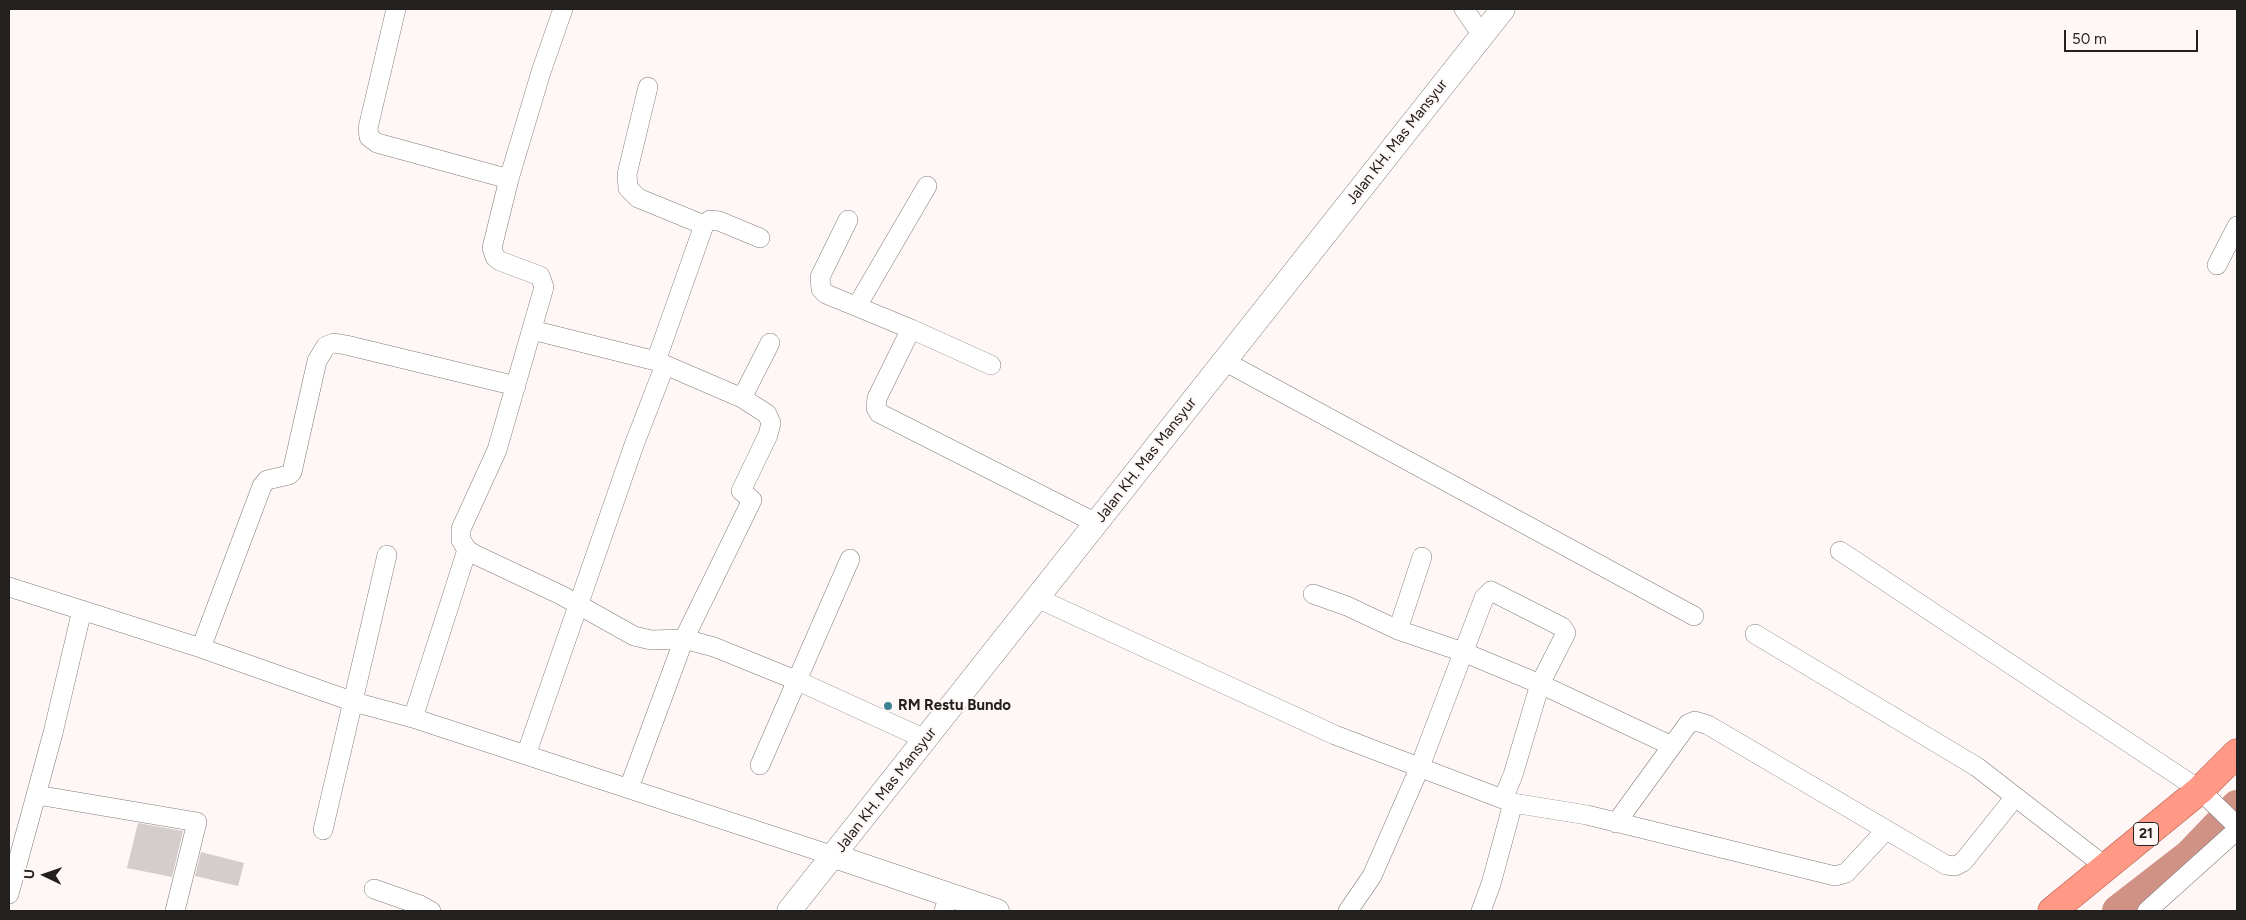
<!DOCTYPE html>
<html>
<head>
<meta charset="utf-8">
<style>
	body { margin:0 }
	#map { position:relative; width:2246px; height:920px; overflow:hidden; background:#fef7f6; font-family:Figtree,sans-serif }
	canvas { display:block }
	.frame { position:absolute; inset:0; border:10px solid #232020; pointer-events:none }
	.north { position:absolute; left:20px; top:850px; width:50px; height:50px; -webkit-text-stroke:4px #fef7f6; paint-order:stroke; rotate:273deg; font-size:14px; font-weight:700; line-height:20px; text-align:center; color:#232020 }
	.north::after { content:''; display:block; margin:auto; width:18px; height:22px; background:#232020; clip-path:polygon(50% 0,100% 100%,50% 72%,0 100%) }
	.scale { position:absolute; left:2064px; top:30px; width:134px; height:22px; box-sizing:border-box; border:2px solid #232020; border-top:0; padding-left:6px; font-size:15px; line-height:18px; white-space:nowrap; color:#232020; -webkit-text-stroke:4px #fef7f6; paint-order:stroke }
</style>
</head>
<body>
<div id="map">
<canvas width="2246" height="920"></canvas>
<div class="frame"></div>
<div class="north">U</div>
<div class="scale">50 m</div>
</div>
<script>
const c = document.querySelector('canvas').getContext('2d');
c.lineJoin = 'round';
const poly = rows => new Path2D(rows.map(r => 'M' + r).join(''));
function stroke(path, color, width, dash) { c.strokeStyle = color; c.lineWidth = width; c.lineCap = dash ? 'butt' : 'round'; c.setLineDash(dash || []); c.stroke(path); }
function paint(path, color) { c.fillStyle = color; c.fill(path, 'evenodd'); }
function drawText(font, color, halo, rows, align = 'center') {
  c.font = font + ' Figtree,sans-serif'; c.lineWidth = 4; c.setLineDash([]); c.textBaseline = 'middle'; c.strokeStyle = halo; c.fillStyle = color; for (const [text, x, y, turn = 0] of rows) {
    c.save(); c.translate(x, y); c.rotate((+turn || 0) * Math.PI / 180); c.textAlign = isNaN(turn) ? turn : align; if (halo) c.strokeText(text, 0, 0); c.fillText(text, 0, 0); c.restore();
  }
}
const river = poly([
	[2118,911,2189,856,2237,806]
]);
const building = poly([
	[138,823,183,831,172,877,127,868],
	[201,852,244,863,238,886,195,876]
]);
const minor = poly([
	[396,9,368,128,369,137,377,143,509,179],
	[563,9,541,72,509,179,492,248,495,257,500,261,540,276,544,287,497,450,461,529,461,540,467,550,478,556,561,595,634,636,651,640,684,639,714,647,798,681,925,739],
	[1464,9,1482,35],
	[648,87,627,174,628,188,638,198,704,225],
	[848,220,820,277,821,289,826,294,911,329,877,398,876,408,879,413,1096,523],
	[2217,265,2237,226],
	[857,306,927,186],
	[911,329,991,365],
	[532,330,656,361,742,398,767,414,771,423,768,435,741,491,752,500,684,639,629,788],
	[656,361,704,225,710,220,719,221,760,238],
	[1224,361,1694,616],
	[742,398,770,343],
	[1840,551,2200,790,2237,826],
	[9,587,201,648,354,702,413,718,834,856],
	[1313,594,1347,606,1398,630,1463,652,1540,684,1672,746],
	[1037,598,1335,735,1513,803,1587,815,1835,876,1846,873,1886,830],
	[1398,630,1422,557],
	[1755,634,1977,767,2106,867],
	[201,648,262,486,267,480,289,475,292,472,317,361,326,346,334,343,346,345,516,386],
	[413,718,467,550],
	[526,755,634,445,665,365],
	[760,765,850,559],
	[37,795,197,822,175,911],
	[1616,823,1688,724,1695,721,1708,725,1946,865,1955,866,1963,862,2015,797],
	[323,830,387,555],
	[374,889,420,905,431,911],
	[9,894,53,733,82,610],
	[944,911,949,895],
	[1348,911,1372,876,1419,769,1484,598,1491,591,1562,627,1566,633,1540,684,1513,775,1503,799],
	[1481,911,1491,884,1513,803],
	[2147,911,2237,830]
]);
const tertiary = poly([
	[834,856,997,911],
	[789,911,1503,9]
]);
const trunk = poly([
	[2052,911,2200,790,2237,753]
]);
const markers = [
	[888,706,5,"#3e8391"]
];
const shields = [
	[2146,834,25]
];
const shieldNames = [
	["21",2146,834]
];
const streetNames = [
	["Jalan KH. Mas Mansyur",1397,142,-52],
	["Jalan KH. Mas Mansyur",1146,460,-52],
	["Jalan KH. Mas Mansyur",886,790,-52]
];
const poiNames = [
	["RM Restu Bundo",898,706]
];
stroke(river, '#d09285', 32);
paint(building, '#d3cdcb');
stroke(minor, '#807b7a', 20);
stroke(tertiary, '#807b7a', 25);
stroke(trunk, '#b25d4e', 29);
stroke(minor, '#fff', 19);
stroke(tertiary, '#fff', 24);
stroke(trunk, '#ff9884', 28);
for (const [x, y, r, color] of markers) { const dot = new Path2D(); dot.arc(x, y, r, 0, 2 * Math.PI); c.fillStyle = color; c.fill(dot); stroke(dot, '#fef7f6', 2); }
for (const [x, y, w] of shields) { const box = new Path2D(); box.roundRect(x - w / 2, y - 11.5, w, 23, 4); c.fillStyle = '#fef7f6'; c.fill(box); stroke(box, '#232020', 1); }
drawText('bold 14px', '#232020', null, shieldNames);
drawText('15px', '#232020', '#fef7f6', streetNames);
drawText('bold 15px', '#232020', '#fef7f6', poiNames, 'left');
</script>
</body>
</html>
